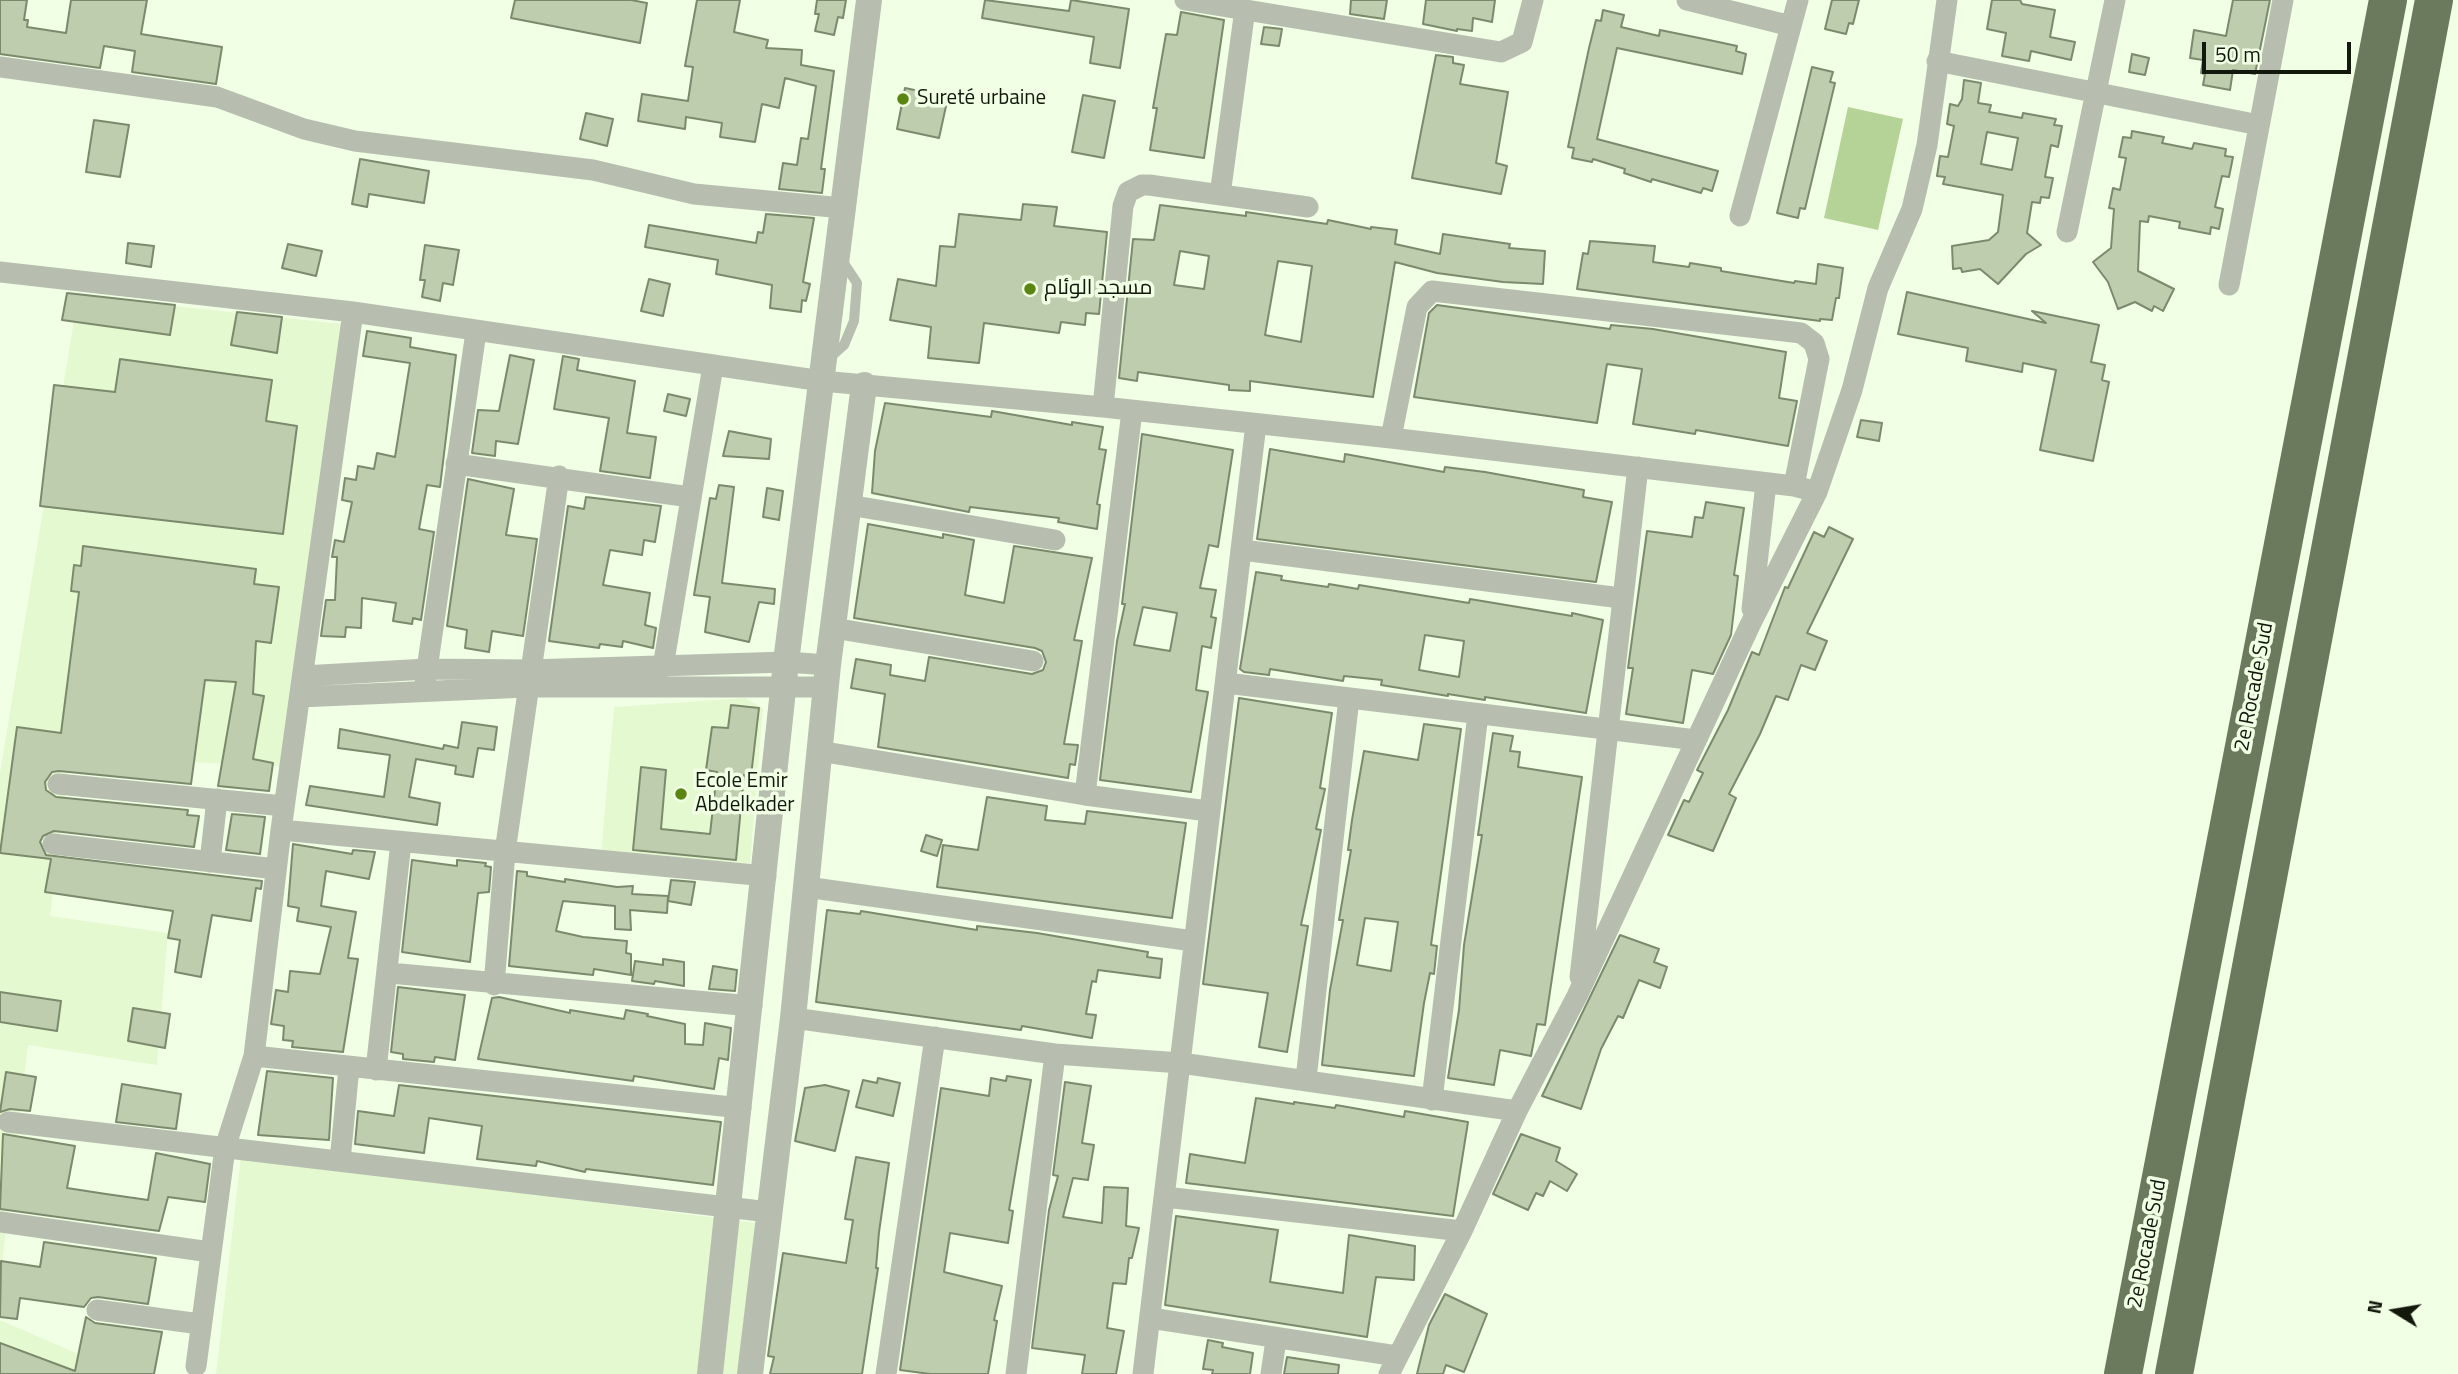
<!DOCTYPE html>
<html>
<head>
<meta charset="utf-8">
<style>
	body { margin:0 }
	#map { position:relative; width:2458px; height:1374px; overflow:hidden; background:#f1ffe4; font-family:"Titillium Web",sans-serif }
	canvas { display:block }
	.north { position:absolute; left:2360px; top:1276px; width:70px; height:70px; -webkit-text-stroke:5px #f1ffe4; paint-order:stroke; rotate:281deg; font-size:19px; font-weight:700; line-height:28px; text-align:center; color:#13180d }
	.north::after { content:''; display:block; margin:auto; width:24px; height:32px; background:#13180d; clip-path:polygon(50% 0,100% 100%,50% 72%,0 100%) }
	.scale { position:absolute; left:2202px; top:42px; width:149px; height:32px; box-sizing:border-box; border:4px solid #13180d; border-top:0; padding-left:9px; font-size:21px; line-height:24px; white-space:nowrap; color:#13180d; -webkit-text-stroke:5px #f1ffe4; paint-order:stroke }
</style>
</head>
<body>
<div id="map">
<canvas width="2458" height="1374"></canvas>
<div class="north">N</div>
<div class="scale">50 m</div>
</div>
<script>
const c = document.querySelector('canvas').getContext('2d');
c.lineJoin = 'round';
function paint(path, color) { c.fillStyle = color; c.fill(path, 'evenodd'); }
const poly = rows => new Path2D(rows.map(r => 'M' + r).join(''));
function stroke(path, color, width, dash) { c.strokeStyle = color; c.lineWidth = width; c.lineCap = dash ? 'butt' : 'round'; c.setLineDash(dash || []); c.stroke(path); }
function drawText(font, color, halo, rows, align = 'center') {
  c.font = font + ' "Titillium Web",Cairo,sans-serif'; c.lineWidth = 7; c.setLineDash([]); c.textBaseline = 'middle'; c.strokeStyle = halo; c.fillStyle = color; for (const [text, x, y, turn = 0] of rows) {
    c.save(); c.translate(x, y); c.rotate((+turn || 0) * Math.PI / 180); c.textAlign = isNaN(turn) ? turn : align; if (halo) c.strokeText(text, 0, 0); c.fillText(text, 0, 0); c.restore();
  }
}
const built = poly([
	[78,296,342,324,282,766,70,757,50,916,168,933,157,1065,28,1045,0,1280,0,773],
	[745,698,763,708,750,863,601,854,614,707],
	[241,1156,777,1226,760,1374,216,1374],
	[0,1320,124,1374,0,1374]
]);
const green = poly([
	[1848,107,1903,119,1878,230,1824,218]
]);
const building = poly([
	[0,0,27,0,24,20,28,20,27,27,66,33,71,0,147,0,141,34,222,47,216,84,132,72,135,51,104,46,100,68,0,54,0,0],
	[515,0,631,0,647,3,640,43,511,18,515,0],
	[697,0,740,0,734,32,768,40,766,48,802,50,801,65,834,71,821,169,825,169,822,193,779,189,783,163,797,165,801,138,808,139,816,86,785,78,779,108,762,104,755,142,720,137,722,123,686,117,685,129,638,121,642,94,688,101,693,67,685,66,697,0],
	[817,0,846,0,843,18,838,17,834,35,815,31,819,14,815,14,817,0],
	[985,0,1069,11,1071,0,1129,9,1120,68,1090,63,1094,37,982,18,985,0],
	[1351,0,1387,0,1384,19,1350,14,1351,0],
	[1426,0,1495,0,1492,22,1473,18,1472,31,1457,29,1457,31,1423,24,1426,0],
	[1832,0,1859,0,1853,24,1849,23,1846,34,1825,29,1832,0],
	[1992,0,2020,0,2022,4,2055,10,2050,37,2075,42,2071,60,2031,51,2029,61,2002,56,2006,33,1987,29,1992,0],
	[2233,0,2270,0,2255,74,2233,70,2230,90,2203,85,2205,74,2201,73,2203,60,2190,58,2194,30,2226,36,2233,0],
	[1603,10,1624,15,1621,27,1659,36,1660,30,1709,40,1737,46,1736,51,1746,54,1742,74,1617,48,1597,139,1718,171,1712,191,1703,188,1701,193,1652,179,1651,182,1624,173,1625,169,1593,159,1592,162,1572,158,1574,148,1568,147,1589,48,1596,20,1601,21,1603,10],
	[1181,12,1224,20,1204,158,1150,150,1157,108,1153,108,1166,34,1177,35,1181,12],
	[1264,27,1282,29,1279,46,1261,44,1264,27],
	[2132,54,2149,58,2145,75,2129,72,2132,54],
	[1436,55,1453,57,1453,63,1464,65,1460,84,1508,92,1496,163,1507,166,1501,194,1412,178,1436,55],
	[1812,67,1833,72,1830,82,1835,83,1805,209,1800,208,1798,218,1777,213,1812,67],
	[1964,80,1981,83,1978,103,1991,105,1989,112,2022,118,2023,113,2056,119,2054,125,2062,126,2058,147,2051,145,2045,177,2053,178,2049,198,2041,197,2040,203,2032,202,2027,233,2041,245,2026,254,1998,284,1980,269,1962,272,1961,268,1953,269,1952,246,1989,240,1998,232,2003,195,1943,184,1945,177,1937,176,1940,156,1948,157,1954,126,1947,124,1950,104,1958,106,1962,99,1964,80],
	[1987,132,2018,138,2012,170,1981,164,1987,132],
	[905,88,948,97,939,138,897,129,905,88],
	[1083,95,1115,101,1104,158,1072,152,1083,95],
	[586,113,613,119,607,146,580,139,586,113],
	[94,120,129,125,120,177,86,172,94,120],
	[2132,131,2164,137,2162,143,2192,149,2194,143,2226,149,2225,156,2233,157,2229,177,2222,176,2215,207,2223,209,2219,229,2211,227,2210,234,2179,228,2180,222,2149,216,2148,222,2140,221,2138,271,2174,289,2163,311,2154,306,2152,311,2135,302,2118,309,2108,282,2093,262,2111,248,2114,209,2109,208,2113,188,2120,190,2126,158,2119,157,2123,137,2131,138,2132,131],
	[360,159,429,171,424,203,369,194,367,207,352,204,360,159],
	[1023,204,1057,207,1054,226,1107,232,1099,314,1086,313,1085,325,1061,322,1059,333,984,323,979,363,928,358,931,327,890,320,898,279,936,286,940,246,955,247,959,214,1021,220,1023,204],
	[1160,205,1246,216,1246,212,1327,224,1328,220,1371,229,1371,227,1397,230,1395,244,1440,254,1443,234,1510,244,1509,248,1545,251,1543,284,1503,282,1437,273,1395,262,1373,397,1250,381,1250,391,1229,390,1229,385,1138,372,1137,381,1119,378,1133,239,1154,240,1160,205],
	[1180,251,1209,256,1204,289,1174,285,1180,251],
	[1278,261,1312,266,1301,342,1265,335,1278,261],
	[766,214,814,218,803,282,810,284,806,301,802,300,801,312,770,308,772,285,716,274,718,260,645,247,649,225,756,243,758,232,763,233,766,214],
	[1590,241,1655,246,1653,262,1689,267,1690,263,1721,268,1721,271,1794,283,1795,281,1816,284,1818,264,1843,268,1839,298,1836,298,1832,320,1820,319,1820,321,1577,289,1583,253,1588,254,1590,241],
	[128,243,154,246,151,267,126,263,128,243],
	[288,244,322,251,316,276,282,268,288,244],
	[425,245,459,250,453,285,443,283,440,301,422,297,425,280,420,280,425,245],
	[649,279,670,284,663,316,641,311,649,279],
	[1907,292,2046,323,2032,311,2099,325,2091,362,2105,365,2102,380,2109,382,2093,461,2040,450,2056,370,2023,363,2022,372,1966,361,1968,348,1898,334,1907,292],
	[67,293,175,305,170,335,62,320,67,293],
	[1437,305,1610,329,1611,325,1653,329,1786,352,1779,398,1797,401,1788,446,1696,430,1695,434,1633,424,1642,369,1607,364,1597,423,1414,397,1429,313,1437,305],
	[237,312,282,317,277,353,231,345,237,312],
	[367,331,411,338,410,347,456,355,440,487,427,485,419,529,434,532,421,620,413,618,412,624,393,621,396,603,362,598,361,628,346,627,345,637,321,636,326,600,335,600,337,557,332,557,335,540,344,542,352,502,342,500,345,478,356,480,358,466,374,469,377,453,395,457,410,363,363,356,367,331],
	[510,355,534,360,518,444,496,441,495,456,472,453,478,410,499,411,510,355],
	[563,356,579,359,577,370,635,381,627,433,656,437,650,478,600,471,609,418,554,409,563,356],
	[120,359,272,380,266,421,297,426,283,534,40,506,54,385,115,392,120,359],
	[668,394,690,399,686,416,664,411,668,394],
	[885,403,991,417,992,411,1072,425,1072,422,1103,427,1099,449,1106,450,1097,504,1100,505,1097,529,1058,522,1059,518,970,507,969,512,872,493,875,451,885,403],
	[1861,420,1882,423,1879,441,1857,437,1861,420],
	[729,431,771,439,769,459,723,456,729,431],
	[1142,434,1233,450,1218,547,1209,545,1200,588,1216,590,1211,617,1216,618,1211,648,1202,646,1196,690,1208,692,1191,792,1100,780,1117,641,1125,604,1122,604,1142,434],
	[1143,607,1177,613,1170,651,1134,645,1143,607],
	[1270,449,1344,462,1345,454,1444,472,1445,467,1485,472,1584,490,1583,497,1612,502,1596,582,1257,539,1270,449],
	[468,479,514,489,506,535,537,539,523,636,492,631,489,652,465,648,467,630,447,626,468,479],
	[719,485,734,487,722,583,775,589,774,604,759,602,749,642,705,632,710,597,694,595,710,498,716,499,719,485],
	[767,488,783,491,779,520,763,517,767,488],
	[586,497,661,506,655,542,644,540,642,555,610,550,603,585,650,593,645,625,656,628,653,648,623,641,622,647,600,644,599,648,549,641,568,506,584,509,586,497],
	[1706,502,1744,508,1734,575,1738,576,1731,635,1713,674,1692,670,1683,723,1626,714,1633,668,1628,668,1647,531,1692,537,1695,517,1703,518,1706,502],
	[868,524,943,538,943,534,974,540,965,595,1004,603,1014,546,1092,558,1074,640,1082,641,1064,744,1078,745,1075,765,1070,764,1068,778,878,747,885,694,851,688,856,659,891,665,890,675,925,681,929,657,1032,674,1043,670,1046,662,1042,651,1035,648,854,618,868,524],
	[1829,527,1853,539,1807,633,1827,641,1815,670,1801,665,1788,700,1776,696,1760,734,1729,794,1736,798,1713,851,1668,835,1684,800,1689,802,1703,773,1697,770,1728,710,1752,652,1759,655,1785,587,1788,588,1814,532,1824,537,1829,527],
	[83,546,256,569,254,584,279,587,271,643,256,641,253,694,264,696,253,759,273,763,269,791,218,786,236,682,205,680,191,784,59,771,52,772,45,782,46,790,56,797,188,810,187,815,199,816,194,847,54,831,43,836,40,842,46,855,262,881,261,889,256,888,251,921,212,915,201,977,175,972,180,940,168,938,173,911,45,892,51,859,0,853,17,727,61,733,79,592,71,591,74,565,81,566,83,546],
	[1256,572,1282,576,1281,580,1328,587,1329,584,1358,589,1359,585,1469,603,1470,599,1572,616,1572,613,1603,620,1586,713,1485,697,1485,700,1448,694,1448,696,1381,685,1382,680,1344,676,1343,681,1270,669,1269,675,1244,672,1240,669,1256,572],
	[1425,635,1464,641,1459,677,1419,670,1425,635],
	[1239,698,1332,713,1320,788,1325,789,1316,829,1321,830,1301,925,1308,926,1287,1052,1259,1047,1268,993,1203,984,1239,698],
	[731,705,759,708,751,776,744,775,736,860,633,850,641,767,666,770,661,829,710,834,717,772,706,770,712,727,728,728,731,705],
	[462,722,497,727,494,750,478,748,473,777,455,774,456,766,416,759,409,797,440,803,437,825,306,805,310,786,384,797,390,755,338,748,340,729,443,749,444,745,458,748,462,722],
	[1424,724,1461,729,1431,945,1437,946,1434,974,1430,973,1424,1003,1414,1076,1322,1065,1330,990,1343,920,1339,920,1351,850,1348,850,1352,820,1364,751,1418,760,1424,724],
	[1365,918,1398,922,1391,971,1357,965,1365,918],
	[1493,733,1513,736,1510,751,1520,752,1518,767,1582,777,1545,1025,1537,1024,1531,1056,1500,1050,1494,1085,1448,1078,1459,1010,1464,945,1482,835,1478,835,1493,733],
	[987,797,1047,806,1045,820,1085,824,1087,811,1186,823,1172,918,937,887,943,845,978,850,987,797],
	[232,814,265,817,260,854,226,850,232,814],
	[926,835,942,840,937,856,921,851,926,835],
	[293,844,352,854,353,850,375,852,369,879,326,871,321,906,356,912,348,958,358,959,343,1052,292,1047,293,1041,283,1040,284,1026,271,1024,276,990,288,992,290,971,320,974,331,927,297,921,299,908,288,906,293,844],
	[412,860,457,866,457,860,486,863,485,866,491,867,489,892,478,893,470,962,402,952,412,860],
	[517,871,527,872,527,876,565,882,565,879,617,887,633,886,632,894,668,896,667,913,630,910,631,930,615,929,615,906,563,901,556,931,583,937,627,941,626,953,631,954,631,975,594,969,593,975,509,966,517,871],
	[671,880,695,882,691,905,668,901,671,880],
	[827,910,860,914,861,911,977,930,977,926,1037,933,1148,952,1147,957,1162,959,1160,978,1098,970,1096,982,1092,981,1086,1014,1096,1015,1092,1038,1022,1026,1021,1030,816,1002,827,910],
	[1620,935,1659,949,1654,962,1667,967,1660,988,1639,980,1623,1018,1618,1016,1601,1049,1581,1109,1542,1096,1620,935],
	[663,959,684,962,684,986,655,981,654,984,632,981,635,961,663,965,663,959],
	[713,966,737,970,735,991,709,989,713,966],
	[398,987,465,995,455,1060,435,1057,434,1062,403,1059,403,1054,391,1052,398,987],
	[0,992,61,1001,57,1031,0,1022,0,992],
	[499,997,570,1013,570,1010,624,1019,626,1010,648,1014,647,1016,685,1024,685,1044,703,1045,705,1023,731,1028,728,1060,719,1058,714,1089,634,1076,633,1081,478,1059,492,998,499,997],
	[133,1008,170,1014,165,1048,128,1041,133,1008],
	[267,1071,333,1078,329,1140,258,1135,267,1071],
	[6,1072,36,1077,30,1111,10,1109,0,1112,6,1072],
	[1007,1076,1031,1080,1009,1210,1013,1211,1008,1243,950,1233,944,1272,1002,1286,994,1320,997,1321,988,1374,930,1374,900,1370,941,1088,989,1096,991,1078,1006,1081,1007,1076],
	[878,1078,900,1083,893,1116,856,1107,863,1080,877,1083,878,1078],
	[1065,1082,1091,1086,1082,1143,1094,1145,1088,1180,1073,1178,1063,1217,1102,1223,1104,1187,1128,1188,1126,1226,1139,1228,1132,1258,1129,1258,1126,1284,1113,1283,1107,1328,1124,1331,1116,1374,1082,1374,1085,1355,1032,1348,1049,1210,1058,1176,1053,1175,1065,1082],
	[122,1084,181,1094,176,1129,116,1122,122,1084],
	[399,1085,721,1122,713,1185,586,1169,585,1172,537,1161,536,1166,477,1159,482,1126,429,1118,424,1153,355,1144,358,1111,394,1116,399,1085],
	[825,1085,849,1091,835,1151,795,1141,805,1088,825,1085],
	[1256,1098,1294,1104,1294,1102,1335,1108,1336,1105,1404,1117,1405,1111,1468,1122,1453,1216,1186,1183,1190,1154,1245,1163,1256,1098],
	[3,1134,75,1146,67,1188,106,1194,148,1200,156,1153,210,1164,205,1202,168,1197,159,1231,0,1209,3,1134],
	[1521,1134,1560,1148,1556,1161,1577,1174,1567,1191,1550,1181,1543,1196,1536,1193,1528,1210,1493,1194,1521,1134],
	[856,1157,889,1163,879,1232,876,1268,878,1268,862,1374,770,1374,774,1357,768,1356,783,1253,846,1263,853,1220,845,1219,856,1157],
	[1176,1216,1278,1230,1270,1282,1343,1293,1349,1235,1415,1246,1414,1280,1376,1277,1367,1337,1165,1305,1176,1216],
	[44,1242,156,1258,148,1304,98,1297,91,1298,84,1307,20,1298,17,1319,0,1317,1,1261,40,1267,44,1242],
	[1445,1294,1487,1314,1464,1372,1446,1365,1443,1374,1417,1374,1429,1325,1445,1294],
	[86,1317,95,1323,162,1332,154,1374,0,1374,0,1343,75,1371,86,1317],
	[1208,1340,1223,1343,1222,1347,1253,1353,1250,1374,1212,1374,1213,1370,1203,1369,1208,1340],
	[1287,1357,1339,1365,1338,1374,1284,1374,1287,1357]
]);
const service = poly([
	[827,360,844,345,854,321,857,283,841,259]
]);
const minor = poly([
	[1185,0,1501,52,1522,42,1533,0],
	[1687,0,1791,26],
	[1937,61,2259,125],
	[0,67,217,97,304,129,355,141,593,170,694,194,843,208],
	[1220,195,1245,9],
	[1740,216,1798,0],
	[2067,232,2115,0],
	[0,272,353,312,822,381,1103,407,1391,438,1794,486,1817,492],
	[2229,285,2283,0],
	[1103,407,1123,206,1128,192,1142,185,1149,185,1308,207],
	[1391,438,1417,307,1432,291,1793,332,1801,333,1814,343,1819,359,1794,486],
	[456,464,690,497],
	[849,505,1055,540],
	[1242,550,1621,598],
	[1752,609,1766,483],
	[833,628,1033,661],
	[663,667,713,366],
	[303,676,427,669,529,670,786,662,828,665],
	[425,683,476,332],
	[1226,683,1696,740],
	[300,697,527,687,826,687],
	[819,751,1085,795,1208,811],
	[58,784,284,806],
	[1085,795,1132,411],
	[281,830,766,876],
	[53,844,276,869],
	[210,862,217,799],
	[806,887,1193,941],
	[389,973,752,1006],
	[1580,977,1638,467],
	[494,985,505,852,559,476],
	[793,1018,1055,1054,1181,1063,1517,1111],
	[254,1056,741,1108],
	[376,1070,401,842],
	[1306,1079,1349,698],
	[1432,1100,1478,714],
	[8,1122,769,1212],
	[340,1161,349,1067],
	[1165,1197,1462,1231],
	[0,1222,210,1252],
	[97,1310,200,1324],
	[1150,1318,1397,1356],
	[196,1366,225,1148,254,1056,281,830,353,312],
	[886,1374,935,1037],
	[1016,1374,1055,1054],
	[1143,1374,1256,424],
	[1271,1374,1276,1340],
	[1389,1374,1462,1231,1517,1111,1577,996,1750,625,1817,492,1852,390,1878,288,1912,209,1927,145,1947,0]
]);
const tertiary = poly([
	[710,1374,786,662,869,0],
	[750,1374,793,1018,828,665,864,385]
]);
const motorway = poly([
	[2123,1374,2388,0],
	[2174,1374,2434,0]
]);
const markers = [
	[903,99,7,"#5a8511"],
	[1030,289,7,"#5a8511"],
	[681,794,7,"#5a8511"]
];
const poiNames = [
	["Sureté urbaine",917,99],
	["مسجد الوئام",1044,289],
	["Ecole Emir",695,782],
	["Abdelkader",695,806]
];
const streetNames = [
	["2e Rocade Sud",2255,687,-79],
	["2e Rocade Sud",2148,1244,-79]
];
paint(built, '#e4f9d0');
paint(green, '#b5d297');
paint(building, '#bdcdad');
stroke(building, '#7b8a6c', 2);
stroke(service, '#b7beb0', 10);
stroke(minor, '#b7beb0', 21);
stroke(tertiary, '#b7beb0', 26);
stroke(motorway, '#6b7a5c', 38);
for (const [x, y, r, color] of markers) { const dot = new Path2D(); dot.arc(x, y, r, 0, 2 * Math.PI); c.fillStyle = color; c.fill(dot); stroke(dot, '#f1ffe4', 2.5); }
drawText('21px', '#13180d', '#f1ffe4', poiNames, 'left');
drawText('21px', '#13180d', '#f1ffe4', streetNames);
</script>
</body>
</html>
